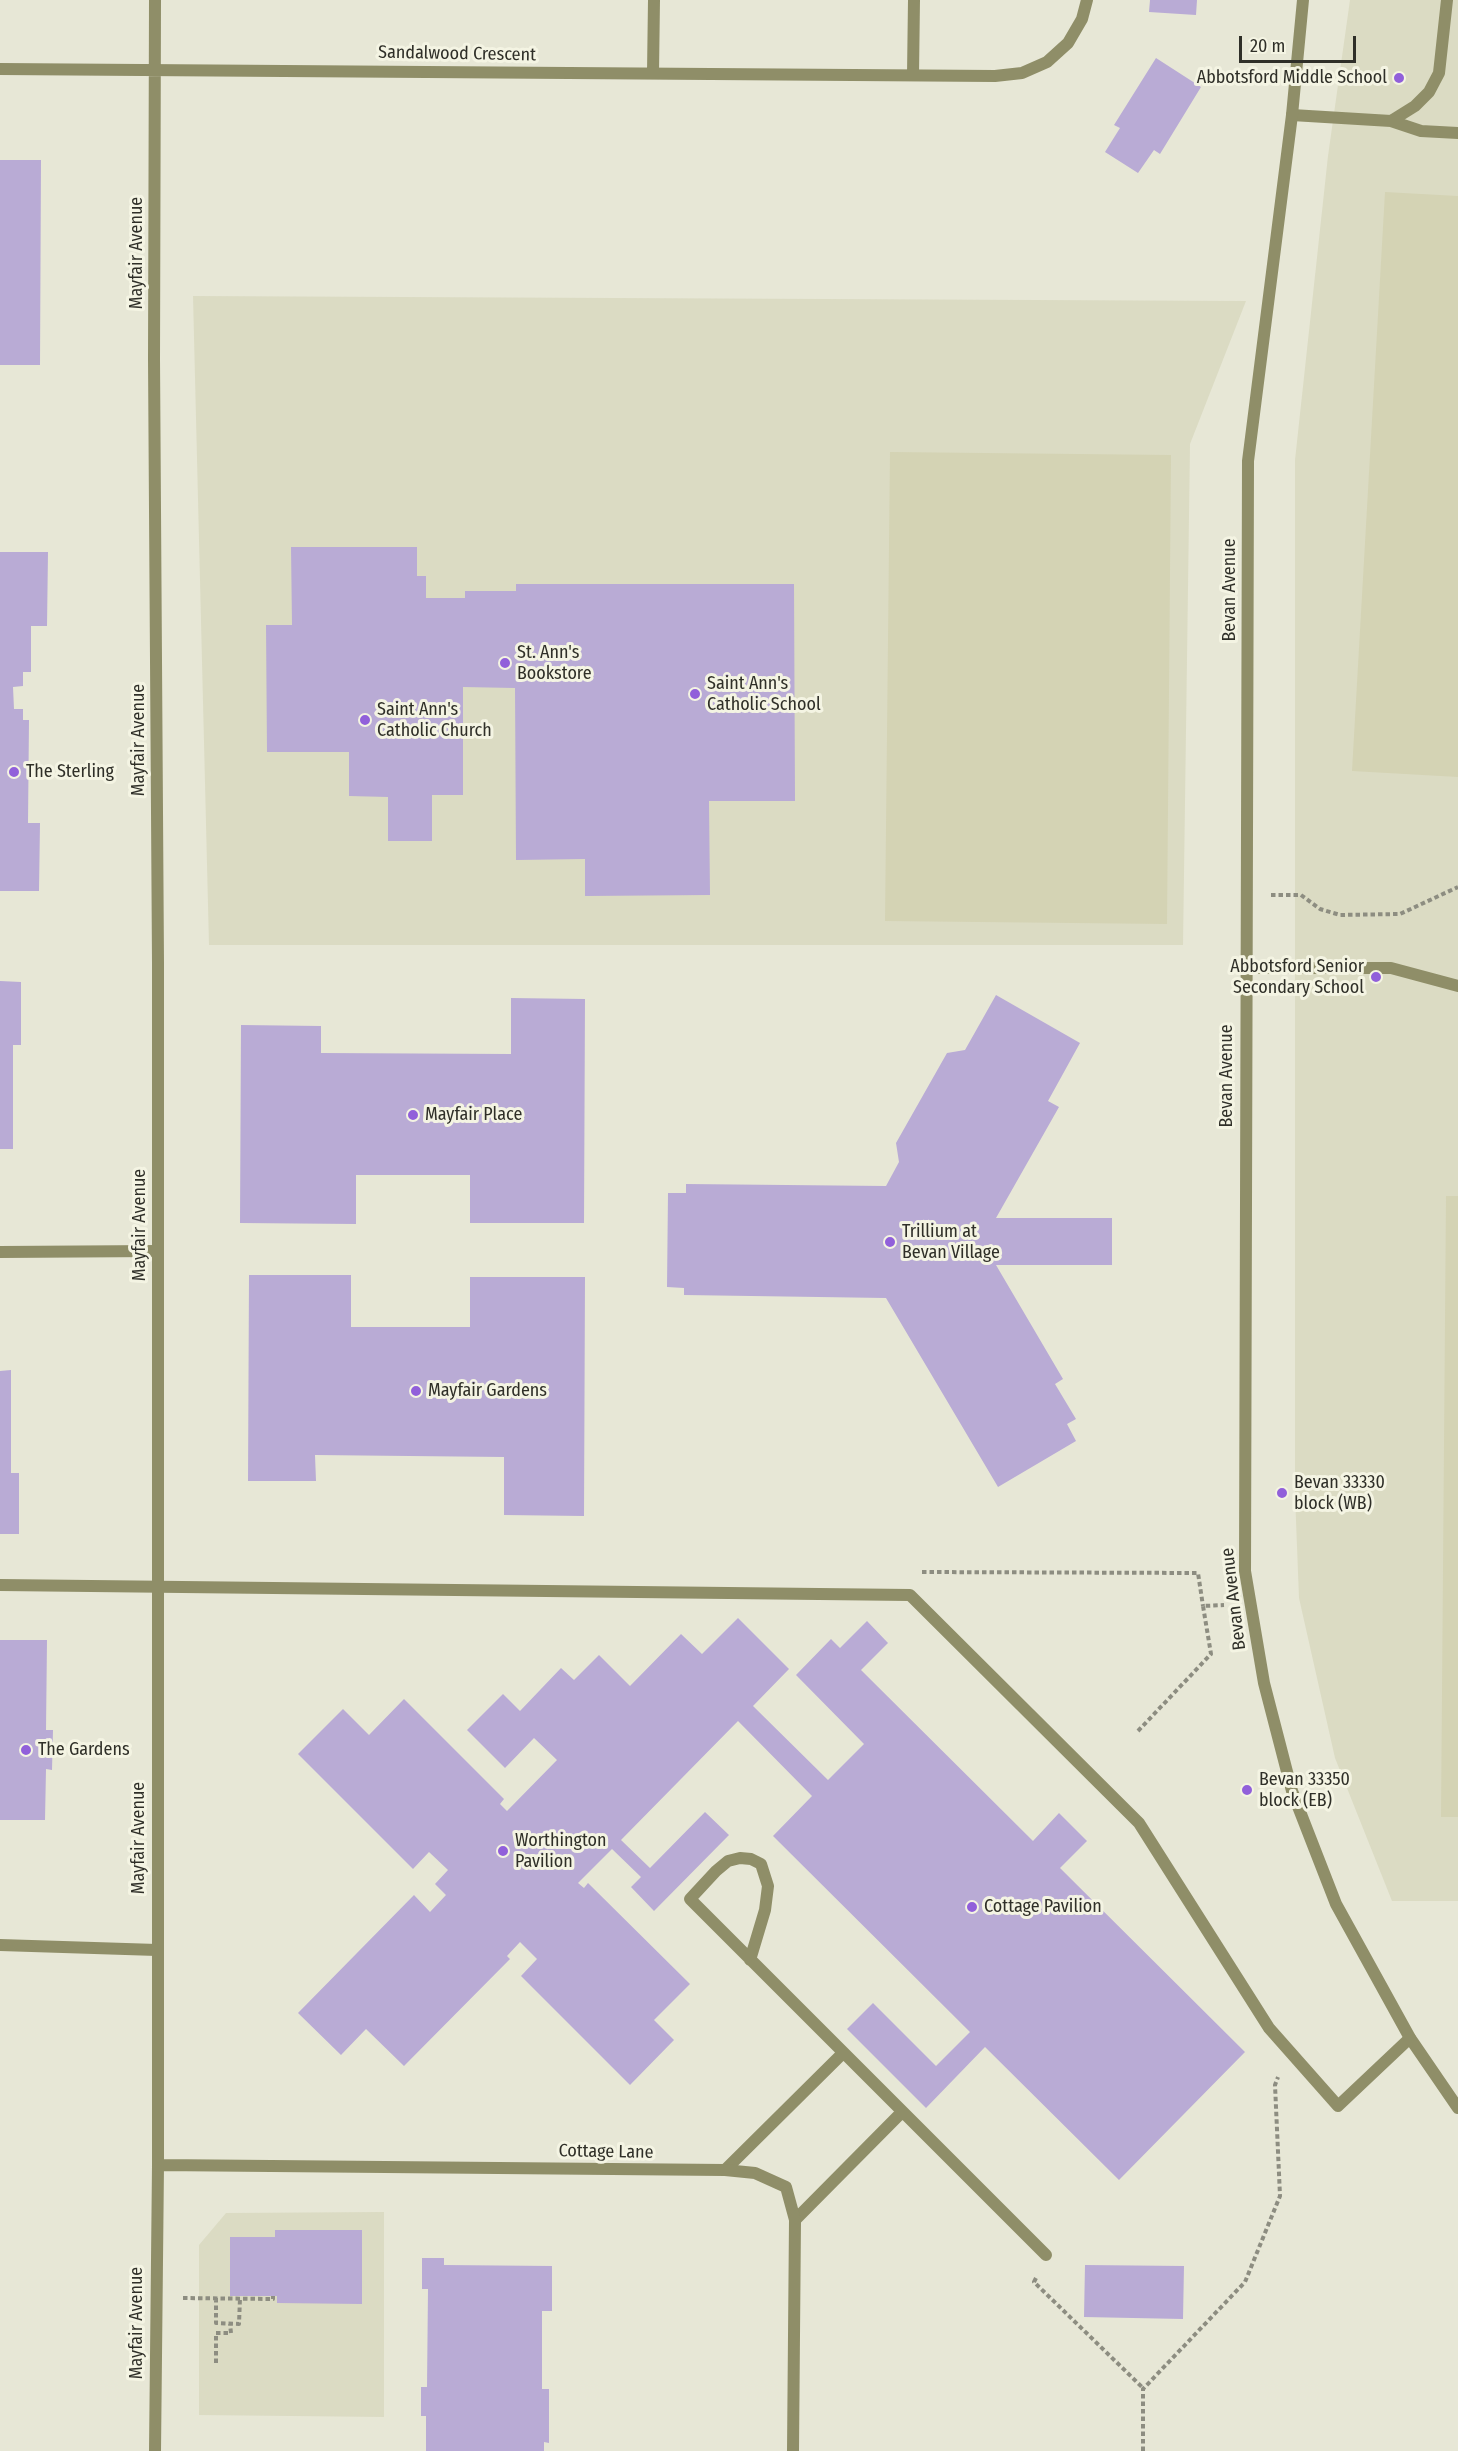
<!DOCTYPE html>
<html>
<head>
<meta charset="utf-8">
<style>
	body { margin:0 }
	#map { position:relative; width:1458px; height:2451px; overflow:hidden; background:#e7e7d6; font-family:"Fira Sans Condensed",sans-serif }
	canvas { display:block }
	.scale { position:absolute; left:1239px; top:36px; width:117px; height:27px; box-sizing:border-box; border:3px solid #2f2f28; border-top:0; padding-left:8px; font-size:18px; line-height:21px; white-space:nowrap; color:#2f2f28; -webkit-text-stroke:4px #f4f4e3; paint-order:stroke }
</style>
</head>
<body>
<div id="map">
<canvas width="1458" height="2451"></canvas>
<div class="scale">20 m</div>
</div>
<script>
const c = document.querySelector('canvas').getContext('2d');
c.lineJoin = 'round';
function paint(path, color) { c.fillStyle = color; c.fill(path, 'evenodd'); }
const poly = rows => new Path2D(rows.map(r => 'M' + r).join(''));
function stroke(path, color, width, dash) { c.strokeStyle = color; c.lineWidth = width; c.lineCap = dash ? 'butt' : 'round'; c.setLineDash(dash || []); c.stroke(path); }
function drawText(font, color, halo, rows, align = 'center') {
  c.font = font + ' "Fira Sans Condensed",sans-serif'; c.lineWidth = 6; c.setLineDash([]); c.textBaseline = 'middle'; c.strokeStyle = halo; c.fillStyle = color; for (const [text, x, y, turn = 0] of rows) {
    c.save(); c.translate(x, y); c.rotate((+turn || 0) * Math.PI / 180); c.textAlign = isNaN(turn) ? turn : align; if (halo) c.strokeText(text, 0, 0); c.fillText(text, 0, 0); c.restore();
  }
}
const built = poly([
	[1350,0,1458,0,1458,1901,1392,1901,1335,1758,1299,1598,1295,1495,1295,460,1328,156],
	[193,296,1246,301,1190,444,1183,945,209,945],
	[384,2212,384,2417,199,2415,199,2245,226,2213]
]);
const green = poly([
	[1385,192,1458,196,1458,777,1352,771],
	[890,452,1171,455,1167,924,885,921],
	[1446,1196,1458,1196,1458,1817,1441,1817]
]);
const building = poly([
	[1150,0,1197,0,1196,15,1149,12],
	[1156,58,1201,87,1160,154,1154,150,1138,173,1105,152,1120,128,1114,125],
	[0,160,41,160,40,365,0,365],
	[291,547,417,547,417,576,426,576,426,598,465,598,465,591,516,591,516,584,794,584,795,801,709,801,710,895,585,896,585,859,516,860,515,688,463,687,463,795,432,795,432,841,388,841,388,797,349,796,349,752,267,752,266,625,292,625],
	[0,552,48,552,47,626,31,626,31,672,23,672,23,686,13,687,14,709,23,709,23,720,29,720,28,823,40,823,39,891,0,891],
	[0,981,21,982,21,1045,13,1045,13,1149,0,1149],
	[996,995,1080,1043,1048,1101,1059,1107,996,1218,1112,1218,1112,1265,996,1265,1063,1379,1055,1384,1076,1419,1067,1424,1076,1441,998,1487,886,1298,684,1295,684,1288,667,1287,668,1193,686,1193,686,1184,886,1186,899,1162,896,1143,947,1053,965,1050],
	[511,998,585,999,584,1223,470,1223,470,1175,356,1175,356,1224,240,1223,241,1025,321,1026,321,1053,511,1054],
	[249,1275,351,1275,351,1327,470,1327,470,1277,585,1277,584,1516,504,1515,504,1457,315,1455,316,1481,248,1481],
	[11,1370,11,1473,19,1473,19,1534,0,1534,0,1371],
	[738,1618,789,1669,753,1706,828,1780,864,1744,796,1675,831,1639,840,1648,867,1621,888,1643,861,1670,1033,1841,1059,1813,1087,1841,1060,1868,1245,2052,1119,2180,985,2047,926,2108,847,2029,873,2003,936,2066,970,2032,773,1836,812,1796,738,1721,621,1840,650,1868,705,1812,729,1835,654,1911,631,1887,641,1877,612,1849,578,1883,584,1888,588,1883,690,1984,654,2020,674,2040,630,2085,521,1976,537,1959,520,1942,507,1956,510,1959,404,2066,366,2029,341,2055,298,2013,414,1895,430,1912,446,1895,435,1884,448,1870,429,1852,413,1869,298,1754,343,1709,369,1735,404,1699,504,1799,500,1804,507,1811,557,1760,534,1738,505,1768,467,1730,503,1694,520,1711,561,1668,574,1680,599,1655,630,1686,681,1634,702,1654],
	[0,1640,47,1640,46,1730,53,1730,52,1770,46,1769,45,1820,0,1820],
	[275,2230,362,2230,362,2304,277,2303,277,2296,230,2296,230,2237,275,2237],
	[422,2258,444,2258,444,2265,552,2266,552,2311,542,2311,542,2389,549,2389,549,2443,544,2442,544,2451,426,2451,426,2416,421,2416,421,2387,427,2387,428,2289,422,2289],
	[1085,2265,1184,2266,1183,2319,1084,2317]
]);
const path = poly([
	[1271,895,1301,895,1320,909,1340,915,1400,914,1458,887],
	[922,1572,1198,1573,1203,1606],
	[1138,1731,1211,1654,1203,1606,1224,1605],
	[1036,2278,1034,2282,1143,2388],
	[183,2298,273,2299,273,2296],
	[216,2298,216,2323,239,2324,240,2298],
	[216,2363,216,2333,231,2333,230,2324],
	[1143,2451,1143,2389,1245,2282,1280,2196,1275,2085,1278,2077]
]);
const service = poly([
	[1292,115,1391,121,1421,131,1458,133],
	[1391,121,1415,106,1429,92,1439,73,1447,0],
	[1246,968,1391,968,1458,986],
	[0,1252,158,1251],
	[0,1585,910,1595,1139,1823,1269,2028,1338,2106,1410,2038],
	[0,1945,157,1950],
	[750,1960,765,1910,768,1886,761,1864,751,1859,740,1858,728,1861,716,1871,690,1899,1046,2255],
	[725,2170,843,2053],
	[795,2220,901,2113]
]);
const minor = poly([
	[155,0,154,359,158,962,158,2165,155,2451],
	[0,69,995,76,1022,73,1047,62,1068,43,1082,19,1087,0],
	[653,73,654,0],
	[913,75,914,0],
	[158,2165,725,2170,755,2173,786,2187,795,2220,793,2451]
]);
const tertiary = poly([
	[1303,0,1292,115,1248,461,1245,1571,1264,1683,1292,1791,1336,1904,1410,2038,1458,2108]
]);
const markers = [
	[1399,78,6,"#9160da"],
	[505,663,6,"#9160da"],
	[695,694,6,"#9160da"],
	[365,720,6,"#9160da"],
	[14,772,6,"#9160da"],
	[1376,977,6,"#9160da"],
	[413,1115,6,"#9160da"],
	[890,1242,6,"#9160da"],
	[416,1391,6,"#9160da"],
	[1282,1493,6,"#9160da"],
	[26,1750,6,"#9160da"],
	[1247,1790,6,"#9160da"],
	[503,1851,6,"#9160da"],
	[972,1907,6,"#9160da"]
];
const streetNames = [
	["Sandalwood Crescent",457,54,1],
	["Mayfair Avenue",137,253,-90],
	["Bevan Avenue",1230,590,-90],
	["Mayfair Avenue",139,740,-90],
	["Bevan Avenue",1227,1076,-90],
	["Mayfair Avenue",140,1225,-90],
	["Bevan Avenue",1234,1599,-97],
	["Mayfair Avenue",139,1838,-90],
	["Cottage Lane",606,2152,1],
	["Mayfair Avenue",137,2323,-90]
];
const poiNames = [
	["Abbotsford Middle School",1387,78,"right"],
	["St. Ann's",517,653],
	["Bookstore",517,674],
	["Saint Ann's",707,684],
	["Catholic School",707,705],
	["Saint Ann's",377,710],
	["Catholic Church",377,731],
	["The Sterling",26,772],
	["Abbotsford Senior",1364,967,"right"],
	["Secondary School",1364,988,"right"],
	["Mayfair Place",425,1115],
	["Trillium at",902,1232],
	["Bevan Village",902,1253],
	["Mayfair Gardens",428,1391],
	["Bevan 33330",1294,1483],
	["block (WB)",1294,1504],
	["The Gardens",38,1750],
	["Bevan 33350",1259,1780],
	["block (EB)",1259,1801],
	["Worthington",515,1841],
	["Pavilion",515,1862],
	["Cottage Pavilion",984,1907]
];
paint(built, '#dbdbc3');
paint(green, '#d4d3b4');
paint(building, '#b9abd5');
stroke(path, '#8d8d81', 4, [4.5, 3]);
stroke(service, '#8f8e68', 12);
stroke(minor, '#8f8e68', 12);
stroke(tertiary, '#8f8e68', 12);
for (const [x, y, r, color] of markers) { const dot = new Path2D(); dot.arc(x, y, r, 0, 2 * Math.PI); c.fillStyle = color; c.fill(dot); stroke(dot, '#f4f4e3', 2); }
drawText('18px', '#2f2f28', '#f4f4e3', streetNames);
drawText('18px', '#2f2f28', '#f4f4e3', poiNames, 'left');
</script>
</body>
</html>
